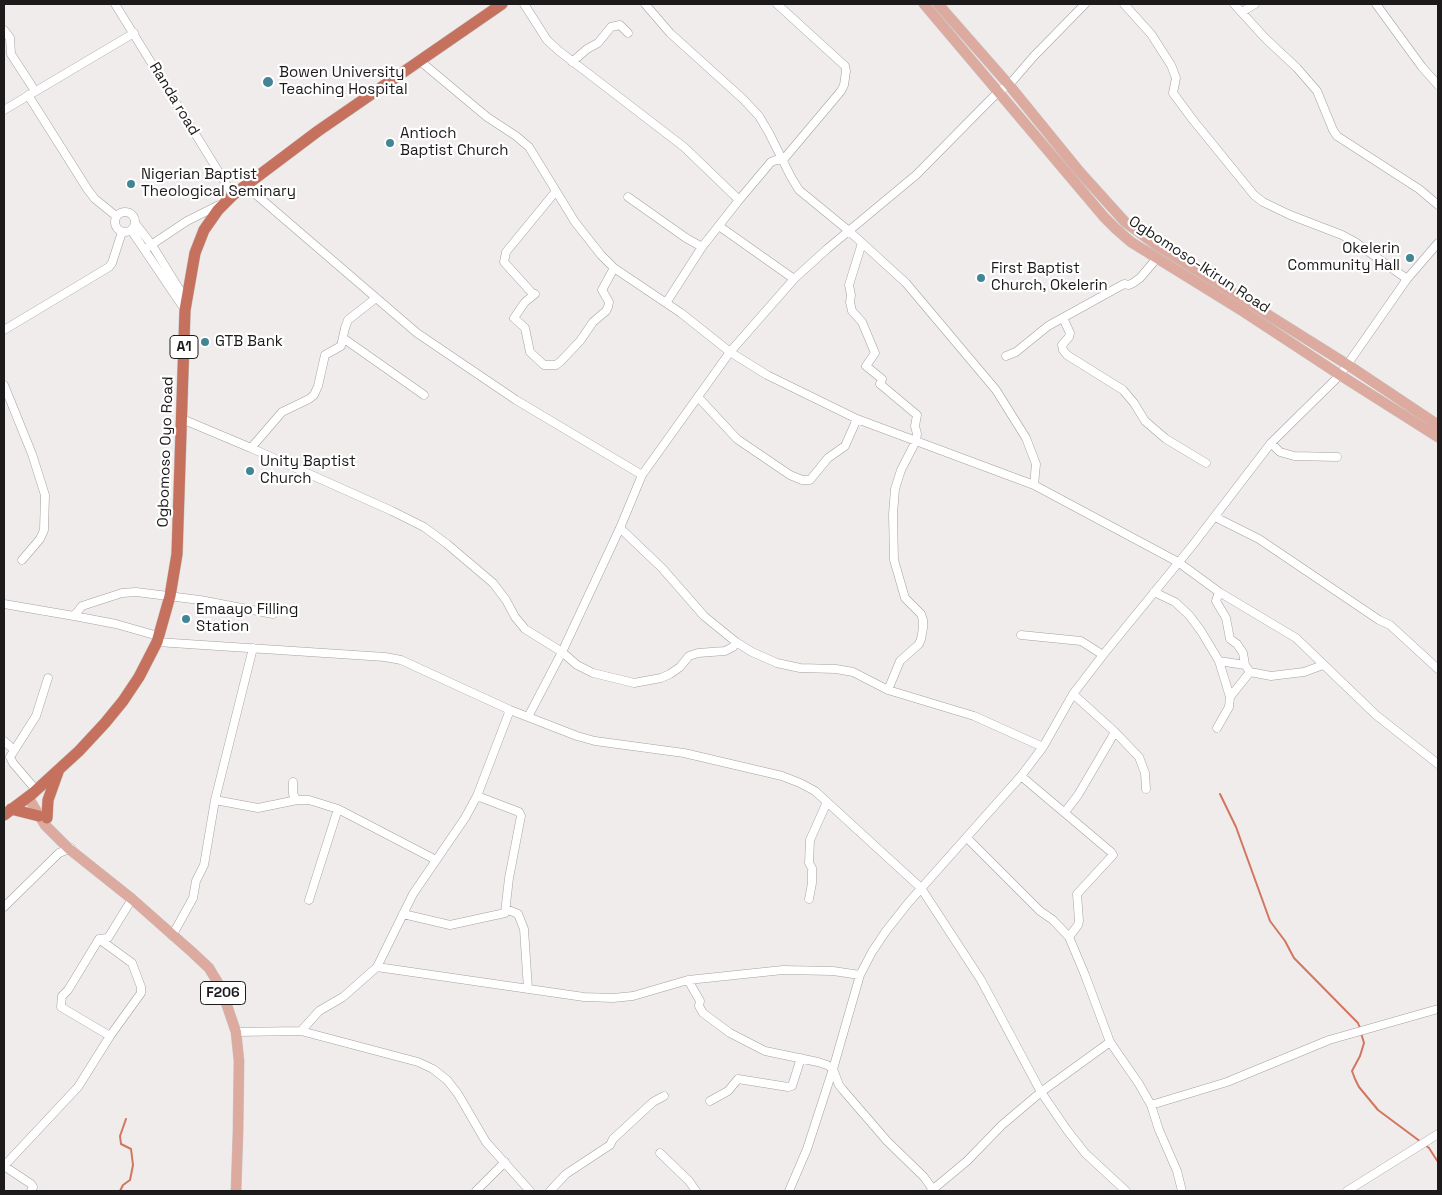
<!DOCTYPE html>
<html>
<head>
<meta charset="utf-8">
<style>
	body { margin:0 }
	#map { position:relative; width:1442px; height:1195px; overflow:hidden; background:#f0eceb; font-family:"Space Grotesk",sans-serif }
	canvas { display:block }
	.frame { position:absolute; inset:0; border:5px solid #1c1a1a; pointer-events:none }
</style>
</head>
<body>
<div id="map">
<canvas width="1442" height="1195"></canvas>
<div class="frame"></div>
</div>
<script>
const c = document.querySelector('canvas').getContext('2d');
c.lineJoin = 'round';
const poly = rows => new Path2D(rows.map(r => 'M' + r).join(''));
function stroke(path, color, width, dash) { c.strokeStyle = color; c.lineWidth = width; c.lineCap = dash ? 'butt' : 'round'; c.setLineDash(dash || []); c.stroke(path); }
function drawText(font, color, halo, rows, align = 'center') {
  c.font = font + ' "Space Grotesk",sans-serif'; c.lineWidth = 4.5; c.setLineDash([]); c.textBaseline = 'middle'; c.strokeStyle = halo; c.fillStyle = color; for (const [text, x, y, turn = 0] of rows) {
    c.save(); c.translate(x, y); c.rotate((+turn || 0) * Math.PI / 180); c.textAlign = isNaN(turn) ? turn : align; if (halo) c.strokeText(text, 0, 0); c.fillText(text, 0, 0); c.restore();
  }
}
const stream = poly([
	[1220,794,1236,827,1270,921,1285,941,1294,958,1358,1023,1360,1028],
	[1361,1033,1364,1043,1360,1056,1352,1071,1355,1079,1359,1087,1378,1110,1421,1142],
	[1425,1145,1429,1148,1438,1162],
	[120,1191,123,1185,130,1180,133,1165,131,1149,121,1144,120,1136,126,1119]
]);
const minor = poly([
	[115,4,233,195],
	[524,4,547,40,559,51,684,147,739,200],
	[645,4,670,33,743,99,759,116,769,133,791,177,799,190,849,231,906,283,996,390,1026,438,1036,464,1034,485],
	[1124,4,1151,34,1171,65,1176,78,1173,93,1193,120,1254,195,1263,202,1290,215,1342,235,1355,242,1407,279],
	[1234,4,1265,38,1297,68,1317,91,1333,130,1337,136,1419,189,1438,205],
	[1376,4,1422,67,1438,85],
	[1242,12,1255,4],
	[4,30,10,38,11,54,35,91],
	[420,61,487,117,516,136,529,147,575,222,601,255,614,268,681,313,730,352,794,279,827,249,916,175,999,91,1009,85,1034,56,1085,4],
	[572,62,587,49,598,43,611,27,620,25,628,33],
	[28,95,88,190,95,199,116,216],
	[4,110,134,33],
	[246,186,417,333,516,400,642,475],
	[556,191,506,252,504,262,532,293,535,294,525,302,514,318,525,328,530,352,544,365,556,365,560,362,580,341,593,322,606,311,608,307,609,302,602,290,614,268],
	[628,197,686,238,702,247],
	'115 222a10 10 0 1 1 20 0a10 10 0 1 1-20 0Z',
	[135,223,152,245,186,300],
	[719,226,794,279],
	[131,230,185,310],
	[862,243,849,285,851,295,850,302,852,311,862,322,875,353,866,366,882,379,880,384,917,415,915,426,917,434,916,441,901,470,895,489,893,514,894,560,905,598,921,614,923,620,923,628,921,639,919,644,900,661,888,690],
	[145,249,187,221,219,205],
	[666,303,702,247,739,200,771,162,776,160,783,160,841,91,844,85,846,71,845,66,777,4],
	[1063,318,1070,333,1069,337,1062,345,1063,350,1067,355,1123,390,1134,403,1145,421,1166,439,1206,463],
	[4,330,109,267,112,263,122,232],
	[343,338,424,395],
	[1006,356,1016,352,1048,326,1124,284,1129,285,1133,283,1140,278,1157,258],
	[4,385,32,454,45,495,44,530,40,539,22,560],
	[698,397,737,439,790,475,802,480,810,480,828,458,845,446,857,419],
	[182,419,251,448,392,511,424,527,447,544,493,583,506,600,515,617,525,629,562,652,577,665,593,673,634,683,661,678,670,674,680,667,689,656,698,653,725,651,733,647,736,642],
	[1271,443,1280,452,1294,456,1337,457],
	[251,448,282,412,309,399,314,395,318,386,325,355,341,346,345,328,348,320,376,298],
	[1215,517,1259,539,1379,620,1390,625,1438,669],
	[620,528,662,568,704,616,736,642,752,652,777,663,800,668,836,669,853,672,888,690,974,716,1043,747],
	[1154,592,1175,602,1189,615,1201,631,1219,661,1230,697,1229,707,1217,728],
	[1219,592,1216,601,1226,618,1230,639,1237,644,1243,653,1245,665,1250,672],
	[4,604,74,616,82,606,122,593,136,592,200,600,273,614],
	[74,616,116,624,158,636],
	[1021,635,1081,641,1103,655],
	[157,642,385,657,401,660,510,710,577,736,595,741,684,753,782,776,800,783,815,791,921,888,981,980,1041,1092,1067,1130,1085,1153,1126,1191],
	[1219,661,1245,665],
	[1073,694,1115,732,1139,757,1145,773,1146,789],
	[1230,697,1250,672,1271,676,1304,672,1323,665],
	[528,717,562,652,620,528,642,475,730,352,767,375,857,419,1034,485,1178,562,1219,592,1296,638,1376,715,1438,764],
	[4,741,14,750],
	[1021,776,1111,852,1113,855,1077,894,1079,921,1078,925,1069,937],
	[293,782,293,794,297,800,309,800,338,809,436,860],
	[36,790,13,763,10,757,36,716,48,678],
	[215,800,258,808,297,800],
	[1065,812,1078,795,1115,732],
	[967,838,1040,911,1053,920,1069,937,1085,975,1110,1042,1139,1084,1151,1105,1159,1130,1177,1171,1182,1191],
	[809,899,812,883,812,868,809,863,810,840,827,802],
	[309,900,338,809],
	[4,907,59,853,71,848],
	[506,909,518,914,524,929,528,989],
	[403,914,450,925,505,913,509,878,521,816,519,812,477,796],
	[172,936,193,898,196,881,204,865,215,800,253,648],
	[99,939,132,963,141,987,141,993,110,1036],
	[377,967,584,997,613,998,633,996,688,980,783,970,833,971,860,975],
	[688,980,700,1001,699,1006,703,1013,730,1033,765,1051,818,1062,827,1065,833,1069,839,1085,843,1090,887,1141,924,1177,934,1191],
	[301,1031,319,1011,343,997,377,967,413,894,465,818,477,796,510,710],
	[236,1032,301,1031,418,1062,433,1069,447,1080,458,1094,486,1142,530,1191],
	[710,1101,728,1091,738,1079,788,1087,792,1086,801,1058],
	[1151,1105,1227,1082,1329,1040,1438,1009],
	[660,1153,689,1181,696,1191],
	[31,1191,33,1187,31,1184,4,1166,78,1087,110,1036,61,1007,62,996,68,990,99,939,108,938,132,899],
	[476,1191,505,1162],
	[550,1191,566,1174,610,1145,613,1139,653,1102,664,1096],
	[789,1191,807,1149,833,1069,860,975,872,952,886,931,909,902,1021,776,1043,747,1073,694,1103,655,1192,546,1271,443,1340,375,1407,279,1438,243],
	[931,1191,967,1161,1002,1125,1041,1092,1110,1042],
	[1347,1191,1438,1134]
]);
const major = poly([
	[924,4,1104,217,1116,229,1131,242,1241,310,1340,375,1438,437],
	[938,4,1009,85,1079,171,1125,222,1155,244,1348,365,1438,425],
	[28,797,45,825,68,848,132,899,192,952,209,968,221,988,236,1032,239,1061,238,1132,236,1191]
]);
const highway = poly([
	[11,809,39,816],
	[4,815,32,794,79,751,105,723,123,701,139,677,157,642,170,596,177,554,185,310,195,253,204,230,218,210,233,195,318,131,502,4],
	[47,818,48,800,58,772]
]);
const markers = [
	[268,82,6,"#428695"],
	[390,143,5,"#428695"],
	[131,184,5,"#428695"],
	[1410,258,5,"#428695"],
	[981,278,5,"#428695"],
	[205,342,5,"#428695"],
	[250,471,5,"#428695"],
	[186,619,5,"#428695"]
];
const shields = [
	[184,347,28],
	[223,993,45]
];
const shieldNames = [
	["A1",184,347],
	["F206",223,993]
];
const poiNames = [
	["Bowen University",279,73],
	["Teaching Hospital",279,90],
	["Antioch",400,134],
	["Baptist Church",400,151],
	["Nigerian Baptist",141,175],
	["Theological Seminary",141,192],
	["Okelerin",1400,249,"right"],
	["Community Hall",1400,266,"right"],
	["First Baptist",991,269],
	["Church, Okelerin",991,286],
	["GTB Bank",215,342],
	["Unity Baptist",260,462],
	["Church",260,479],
	["Emaayo Filling",196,610],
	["Station",196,627]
];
const streetNames = [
	["Randa road",174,99,59],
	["Ogbomoso-Ikirun Road",1199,265,33],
	["Ogbomoso Oyo Road",166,452,-88]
];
stroke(stream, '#d27661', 2);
stroke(minor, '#a5a1a0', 9);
stroke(major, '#c9c8c8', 11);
stroke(highway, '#c9c8c8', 12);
stroke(minor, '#fff', 8);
stroke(major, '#dcaa9e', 10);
stroke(highway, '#c5715d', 11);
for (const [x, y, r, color] of markers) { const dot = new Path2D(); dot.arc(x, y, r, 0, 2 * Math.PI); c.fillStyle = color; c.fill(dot); stroke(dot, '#fff', 2); }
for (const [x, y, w] of shields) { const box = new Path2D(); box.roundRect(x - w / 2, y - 11.5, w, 23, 4); c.fillStyle = '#fff'; c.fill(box); stroke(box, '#1c1a1a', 1); }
drawText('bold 14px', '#1c1a1a', null, shieldNames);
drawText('15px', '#1c1a1a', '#fff', poiNames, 'left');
drawText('15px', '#1c1a1a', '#fff', streetNames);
</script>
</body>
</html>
